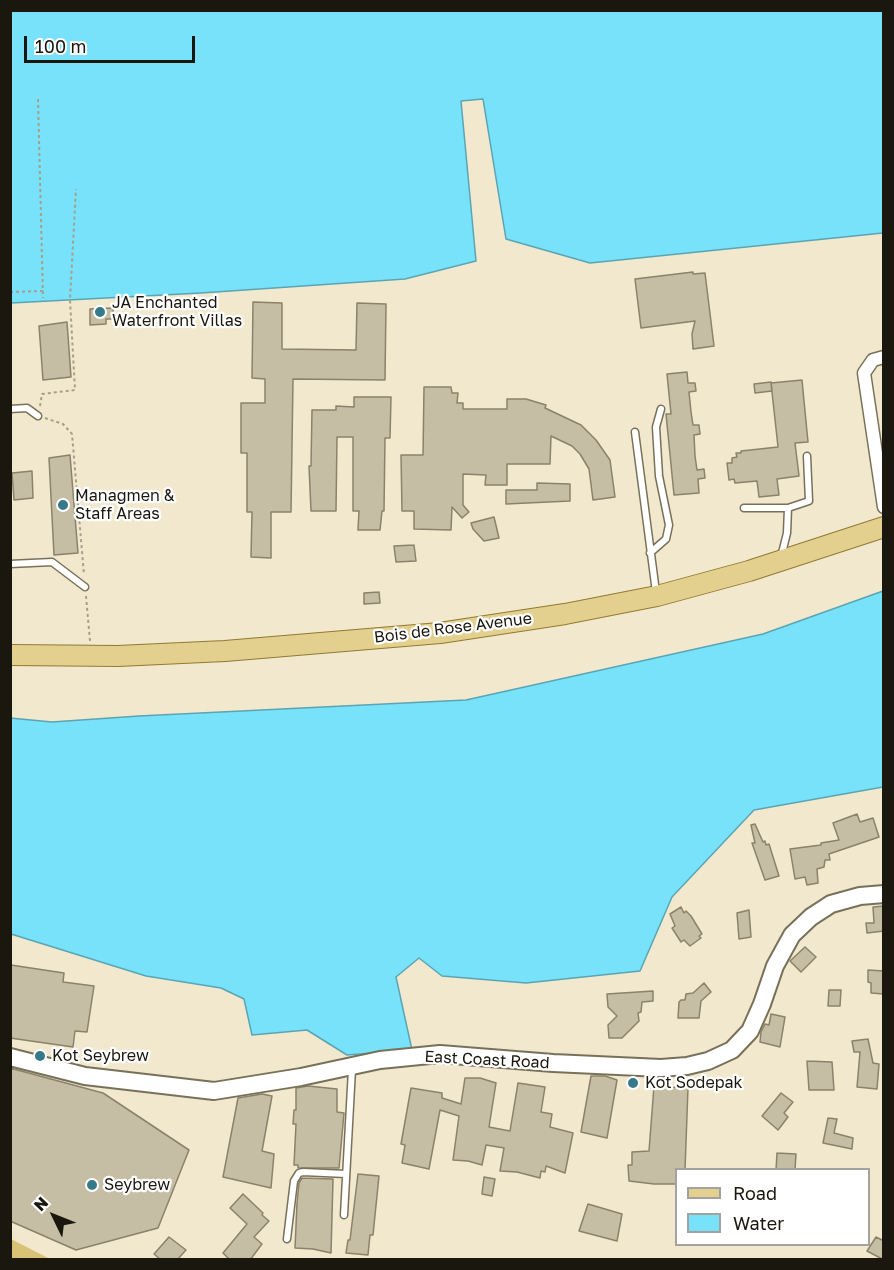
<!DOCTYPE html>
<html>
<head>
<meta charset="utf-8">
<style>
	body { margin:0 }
	#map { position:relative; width:894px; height:1270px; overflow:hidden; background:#f1e8ce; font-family:"Golos Text",sans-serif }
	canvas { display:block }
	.frame { position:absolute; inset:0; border:12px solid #1a170e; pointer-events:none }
	.legend { position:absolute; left:675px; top:1168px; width:195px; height:78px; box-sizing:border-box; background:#fff; border:2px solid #a3a29f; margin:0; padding:8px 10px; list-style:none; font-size:18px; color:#1a170e }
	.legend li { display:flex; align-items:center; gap:12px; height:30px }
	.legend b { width:30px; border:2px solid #a3a29f }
	.north { position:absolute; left:24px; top:1186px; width:60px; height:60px; -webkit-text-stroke:4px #fff; paint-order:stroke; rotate:313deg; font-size:16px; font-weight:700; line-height:24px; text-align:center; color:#1a170e }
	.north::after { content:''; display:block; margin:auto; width:21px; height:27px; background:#1a170e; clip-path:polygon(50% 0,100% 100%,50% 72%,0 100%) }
	.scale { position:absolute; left:24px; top:36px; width:171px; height:27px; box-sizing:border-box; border:3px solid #1a170e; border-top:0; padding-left:8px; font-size:18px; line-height:21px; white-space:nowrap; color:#1a170e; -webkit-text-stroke:4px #fff; paint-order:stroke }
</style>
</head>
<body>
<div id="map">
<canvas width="894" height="1270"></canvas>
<div class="frame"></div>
<ul class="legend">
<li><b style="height:8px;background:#e3d08e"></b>Road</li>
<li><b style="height:16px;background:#77e2fa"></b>Water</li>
</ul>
<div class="north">N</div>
<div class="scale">100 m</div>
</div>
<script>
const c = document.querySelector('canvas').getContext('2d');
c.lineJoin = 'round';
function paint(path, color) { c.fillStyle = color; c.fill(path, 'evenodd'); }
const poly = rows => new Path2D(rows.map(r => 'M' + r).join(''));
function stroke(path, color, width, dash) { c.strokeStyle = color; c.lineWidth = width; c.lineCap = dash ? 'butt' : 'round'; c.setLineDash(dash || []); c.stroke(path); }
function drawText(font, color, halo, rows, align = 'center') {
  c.font = font + ' "Golos Text",sans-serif'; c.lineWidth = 4.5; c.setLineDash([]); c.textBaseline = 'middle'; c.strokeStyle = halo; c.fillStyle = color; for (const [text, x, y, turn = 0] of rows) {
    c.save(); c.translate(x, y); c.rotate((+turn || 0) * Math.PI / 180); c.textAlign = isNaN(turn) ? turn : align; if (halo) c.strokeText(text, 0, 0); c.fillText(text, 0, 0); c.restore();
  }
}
const green = poly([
	[10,1239,11,1239,50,1259,11,1259]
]);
const water = poly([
	[10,11,883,11,883,233,590,263,506,239,483,99,461,101,476,261,405,279,201,293,11,303,10,11],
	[883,591,883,787,754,810,672,897,640,971,526,983,442,976,419,958,396,977,412,1050,347,1055,307,1030,252,1035,244,999,221,988,146,976,11,934,10,718,52,722,139,716,466,700,763,634,883,591]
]);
const building = poly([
	[693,272,693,274,705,273,714,346,693,349,692,334,695,321,641,328,635,279,693,272],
	[253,302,282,303,282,349,356,350,357,303,386,304,385,380,293,379,291,512,271,512,271,558,251,557,252,512,247,512,247,453,241,453,241,403,265,403,265,379,252,378,253,302],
	[113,308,113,319,106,319,106,324,90,325,90,309,113,308],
	[67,322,71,377,43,380,39,326,67,322],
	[687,372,688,383,695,383,696,391,689,392,691,412,693,425,699,425,700,434,694,435,695,456,697,470,704,469,705,478,698,479,699,493,674,495,666,414,671,414,667,374,687,372],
	[802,380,808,442,795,443,799,476,777,479,779,495,759,497,757,481,735,483,734,479,729,480,727,463,732,463,732,458,737,457,736,453,741,453,741,451,778,447,771,383,802,380],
	[771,382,772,391,755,393,754,384,771,382],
	[424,387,451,387,452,393,458,393,457,403,463,403,463,409,507,409,507,399,526,399,546,405,545,408,581,425,596,440,610,460,615,497,593,500,589,469,580,454,572,446,551,436,550,464,507,464,507,485,485,485,486,475,463,474,463,505,469,512,462,518,452,507,451,530,414,529,414,511,402,511,401,455,423,455,424,387],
	[354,397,391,397,390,438,385,438,384,511,382,511,380,530,358,530,359,511,353,511,353,437,337,437,336,511,311,511,309,466,311,466,312,410,336,410,336,406,354,407,354,397],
	[70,455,78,553,54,555,49,458,70,455],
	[32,471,33,498,14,500,12,473,32,471],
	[537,483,570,484,570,501,506,504,506,490,537,490,537,483],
	[494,517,499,538,484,541,473,529,471,523,494,517],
	[414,545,416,561,396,562,394,546,414,545],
	[379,592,380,603,364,604,364,593,379,592],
	[857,814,860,822,873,818,879,837,829,854,830,860,825,860,824,867,817,869,818,883,807,885,805,877,795,879,790,849,821,845,821,843,839,840,833,823,857,814],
	[755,824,763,842,765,841,766,845,769,844,779,876,765,880,752,843,755,843,751,825,755,824],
	[884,906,884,931,867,933,866,923,874,923,873,907,884,906],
	[681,907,684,913,686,911,691,916,702,934,699,936,701,938,690,946,684,940,681,942,672,928,675,926,670,914,681,907],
	[749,910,751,937,739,939,737,913,749,910],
	[805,947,816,957,801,972,790,961,805,947],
	[11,965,64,973,63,982,94,986,87,1032,75,1031,73,1047,10,1038,11,965],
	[868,970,884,971,884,994,871,993,871,983,868,982,868,970],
	[704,983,711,992,701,1001,699,1018,678,1018,679,1002,681,1000,685,1000,686,994,693,993,704,983],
	[829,990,841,990,840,1006,828,1006,829,990],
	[653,991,653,1001,642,1002,641,1012,638,1013,639,1021,622,1038,609,1038,608,1025,617,1016,608,1007,607,994,653,991],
	[771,1014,785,1017,780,1047,760,1042,761,1032,765,1024,769,1025,771,1014],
	[868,1039,873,1063,879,1064,877,1089,857,1087,860,1052,854,1052,852,1041,868,1039],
	[807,1061,832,1062,834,1090,809,1090,807,1061],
	[10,1068,103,1093,189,1150,158,1228,76,1250,10,1221,10,1068],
	[591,1076,605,1076,617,1080,607,1138,581,1132,591,1076],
	[465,1078,480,1078,496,1083,489,1127,510,1131,518,1083,545,1087,541,1112,552,1114,550,1127,573,1133,565,1173,546,1166,545,1172,541,1171,540,1178,517,1172,500,1171,504,1148,486,1145,482,1165,468,1161,453,1160,459,1116,440,1110,429,1169,402,1163,405,1145,401,1144,411,1088,442,1093,442,1098,461,1104,465,1078],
	[308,1086,337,1089,337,1112,344,1113,339,1168,298,1168,298,1165,294,1165,296,1124,293,1124,294,1110,296,1110,296,1088,308,1086],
	[654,1086,688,1088,685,1170,676,1170,676,1184,654,1184,629,1181,628,1165,632,1165,632,1152,649,1151,654,1086],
	[781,1093,793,1102,784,1113,788,1117,778,1130,762,1116,781,1093],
	[262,1094,272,1096,262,1151,274,1154,271,1188,223,1177,238,1098,262,1094],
	[828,1118,837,1119,834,1133,853,1138,852,1149,823,1143,828,1118],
	[777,1153,796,1154,795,1170,776,1170,777,1153],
	[358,1174,379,1176,373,1235,370,1235,368,1255,346,1253,348,1240,350,1240,358,1174],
	[484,1177,495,1179,492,1196,482,1194,484,1177],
	[302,1178,333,1179,331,1253,313,1249,295,1248,297,1203,299,1183,302,1178],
	[243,1194,263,1213,262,1215,269,1221,254,1237,262,1244,250,1260,230,1260,223,1253,247,1224,230,1208,243,1194],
	[588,1204,622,1214,617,1241,579,1231,588,1204],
	[169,1237,186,1250,177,1260,161,1260,154,1254,169,1237],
	[876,1237,884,1241,884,1260,867,1251,876,1237]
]);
const path = poly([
	[38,99,43,298],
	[10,292,43,291],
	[40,406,42,394,75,390,70,300,76,189],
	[45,418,63,424,72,434,84,575],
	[86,596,90,641]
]);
const lane = poly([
	[10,409,27,408,38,416],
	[635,432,656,592],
	[744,508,788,508,787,533,781,557],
	[788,508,809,501,807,456],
	[650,553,666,539,669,525,659,476,656,427,661,409],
	[10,564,52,562,85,587],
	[344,1215,352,1069],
	[287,1239,294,1181,299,1173,303,1172,346,1174]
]);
const street = poly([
	[884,357,873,360,864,373,884,507]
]);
const secondary = poly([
	[10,1057,85,1076,214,1091,301,1077,380,1060,440,1054,553,1063,661,1068,687,1066,708,1061,732,1050,750,1031,762,1004,775,966,792,935,811,917,831,904,860,896,884,894]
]);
const primary = poly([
	[10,655,118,656,225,651,440,633,565,614,657,596,749,571,884,527]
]);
const markers = [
	[100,312,6,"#367a89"],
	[63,505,6,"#367a89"],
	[40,1056,6,"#367a89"],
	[633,1083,6,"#367a89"],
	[92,1185,6,"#367a89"]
];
const poiNames = [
	["JA Enchanted",112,303],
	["Waterfront Villas",112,321],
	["Managmen &",75,496],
	["Staff Areas",75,514],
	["Kot Seybrew",52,1056],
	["Kot Sodepak",645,1083],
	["Seybrew",104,1185]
];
const streetNames = [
	["Bois de Rose Avenue",453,628,-7],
	["East Coast Road",487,1060,3]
];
paint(green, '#d9c176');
paint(water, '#77e2fa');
stroke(water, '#5ba5b3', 1.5);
paint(building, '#c5bda4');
stroke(building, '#8a826a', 1.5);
stroke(lane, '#787159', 9);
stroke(street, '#787159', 15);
stroke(secondary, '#787159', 20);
stroke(primary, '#917a30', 22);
stroke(path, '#a69f8b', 2, [3, 3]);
stroke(lane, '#fff', 6);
stroke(street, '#fff', 12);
stroke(secondary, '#fff', 16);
stroke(primary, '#e3d08e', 20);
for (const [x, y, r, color] of markers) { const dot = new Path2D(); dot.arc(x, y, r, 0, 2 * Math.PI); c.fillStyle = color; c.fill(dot); stroke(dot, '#fff', 2); }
drawText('16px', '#1a170e', '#fff', poiNames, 'left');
drawText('16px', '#1a170e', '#fff', streetNames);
</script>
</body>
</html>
